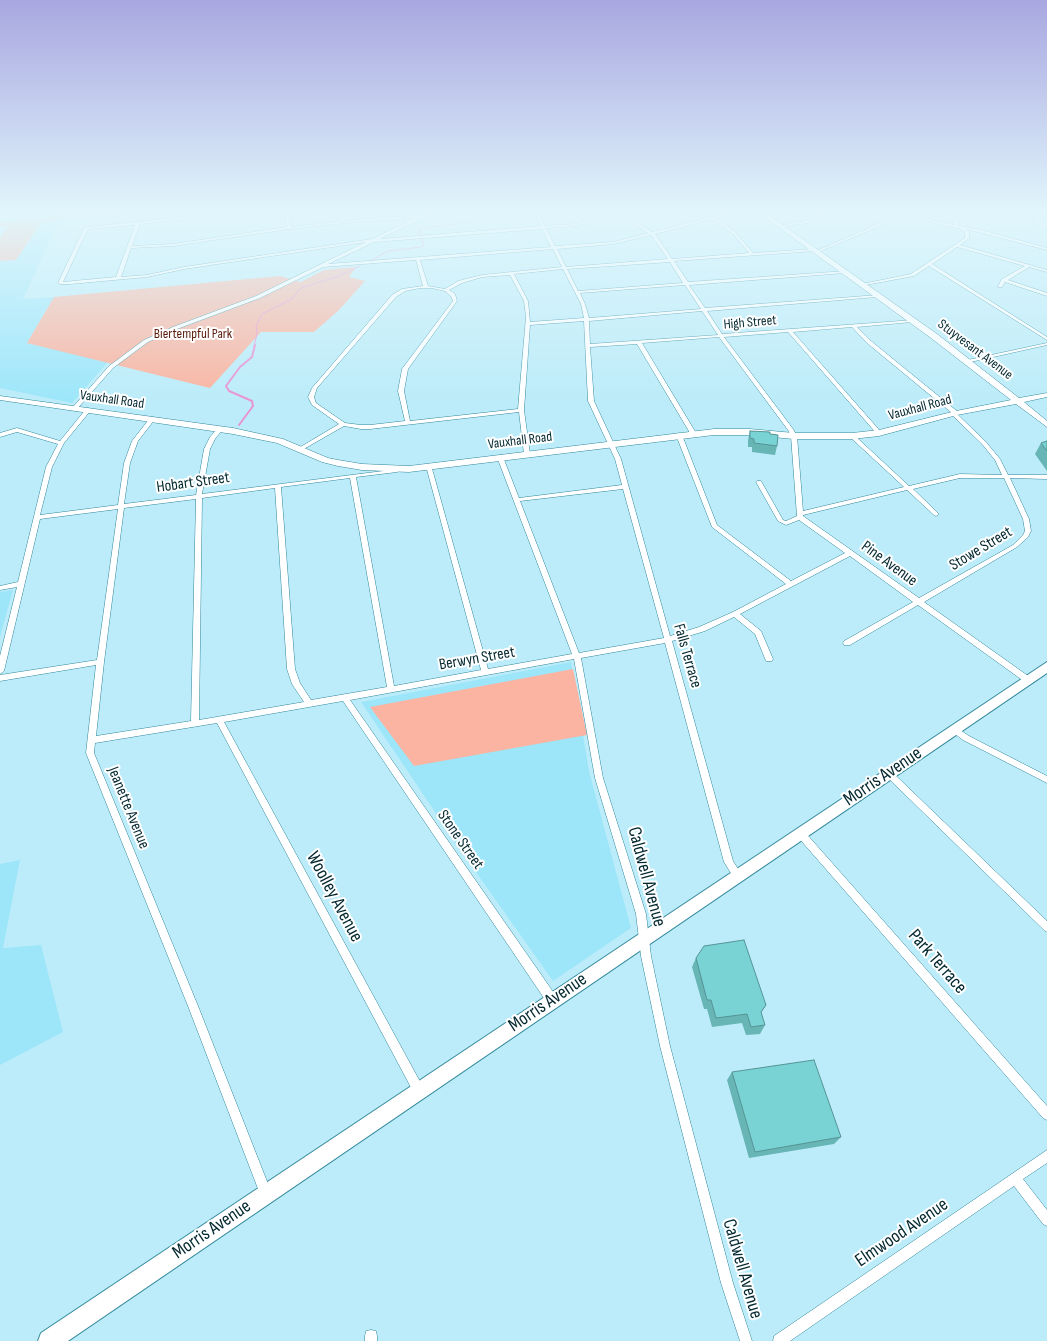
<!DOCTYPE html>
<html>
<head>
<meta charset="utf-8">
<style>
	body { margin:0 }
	canvas { display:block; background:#bcecf9 }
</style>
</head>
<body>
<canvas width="1047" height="1341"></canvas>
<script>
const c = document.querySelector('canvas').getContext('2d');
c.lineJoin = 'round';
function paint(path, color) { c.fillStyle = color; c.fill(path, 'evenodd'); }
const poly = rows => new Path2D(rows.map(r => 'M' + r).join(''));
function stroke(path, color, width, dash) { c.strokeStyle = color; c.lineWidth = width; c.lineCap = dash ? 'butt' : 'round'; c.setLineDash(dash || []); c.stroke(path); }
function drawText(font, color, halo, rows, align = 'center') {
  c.font = font + ' "Sofia Sans Condensed",sans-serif'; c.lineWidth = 4; c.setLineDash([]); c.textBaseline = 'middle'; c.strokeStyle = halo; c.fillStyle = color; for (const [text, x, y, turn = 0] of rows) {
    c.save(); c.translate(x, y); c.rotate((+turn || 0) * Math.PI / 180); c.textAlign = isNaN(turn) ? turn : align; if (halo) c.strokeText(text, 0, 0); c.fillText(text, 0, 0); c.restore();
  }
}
const built = poly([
	[60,219,23,299,54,297,27,343,109,361,72,403,0,388,0,261,16,260,40,224],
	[13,590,1,633,0,638,0,592],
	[571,662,589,771,631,928,553,981,468,861,361,702],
	[20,860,3,948,41,945,63,1032,0,1065,0,864]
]);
const green = poly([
	[63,213,133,213,60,219,40,224,16,260,0,261,0,238,8,227,0,227,0,222,49,218],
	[356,267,349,277,365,281,338,311,314,332,261,332,210,388,27,343,54,297,280,276,301,282,324,270],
	[573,669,587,735,414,766,370,707]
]);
const streamFar1 = poly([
	[421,235,419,229,422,228,473,222,471,215],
	[370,261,388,251,421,247,424,245,422,239],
	[254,346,257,334,256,326,262,314,292,299,301,288,339,276,360,266]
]);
const stream = poly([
	[239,425,253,406,252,401,229,391,226,386,240,367,252,357,255,345]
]);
const street = poly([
	[15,213,19,213,15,220,14,220,12,219,15,213],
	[227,213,243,213,140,224,132,246,173,244,287,227,284,213,288,213,291,227,366,219,421,215,426,213,431,213,428,215,482,213,422,218,380,239,541,226,534,213,538,213,545,226,576,224,619,213,627,213,624,215,652,232,728,213,736,213,717,218,736,233,753,253,814,249,816,251,885,221,887,221,887,223,816,253,815,253,815,251,674,261,688,282,847,271,847,273,845,273,689,285,705,308,879,295,879,297,877,297,707,311,722,334,914,320,914,322,912,322,857,327,871,341,958,412,959,413,957,414,986,442,1000,459,1008,475,1047,475,1047,479,1010,478,1029,519,1031,531,1028,537,1017,547,924,602,1031,678,1032,680,1031,682,1025,682,918,605,850,645,844,645,843,643,844,641,913,602,850,556,740,614,761,631,773,659,772,661,766,661,755,634,734,617,705,631,672,641,733,861,742,875,740,878,737,879,734,878,724,862,665,643,581,658,603,778,646,914,651,956,670,1046,733,1283,752,1341,740,1341,721,1283,660,1046,641,956,636,914,595,778,574,659,350,700,556,996,557,1000,556,1004,552,1005,548,1004,343,701,224,722,423,1087,424,1091,423,1095,419,1096,415,1095,217,723,95,743,94,753,198,1006,272,1194,270,1198,266,1200,262,1198,260,1194,188,1006,86,753,96,665,0,681,0,675,97,660,118,509,40,519,4,671,0,674,0,656,17,587,0,590,0,586,18,582,46,467,58,444,17,432,0,437,0,433,17,428,60,441,86,409,88,408,91,410,64,443,52,467,40,515,118,505,124,463,132,441,150,418,152,417,155,419,138,441,130,463,124,504,196,495,204,449,210,437,218,428,220,427,223,429,215,439,210,449,202,494,399,469,399,471,397,472,356,477,394,686,481,670,426,466,429,464,431,465,488,669,572,654,497,457,500,455,503,457,519,498,622,485,615,459,588,401,584,321,530,325,524,410,530,454,527,456,524,454,519,412,370,429,361,429,344,426,302,450,300,451,297,449,339,424,312,405,308,397,312,388,392,295,402,289,423,286,416,260,323,267,260,298,177,329,148,342,113,368,77,409,73,409,73,407,109,366,144,340,173,327,256,296,366,242,184,269,147,277,70,284,60,284,58,283,83,230,87,227,227,213],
	[620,215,648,233,613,242,555,246,546,228,576,226,620,215],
	[415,218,372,239,184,267,147,275,121,277,131,248,173,246,289,229,366,221,415,218],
	[713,219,734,235,749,253,672,259,655,234,713,219],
	[135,225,116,277,63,282,87,231,89,229,135,225],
	[542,229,551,247,328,264,374,242,542,229],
	[651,235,668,259,566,267,557,249,613,244,651,235],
	[553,249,562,267,482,275,458,281,445,289,428,286,420,260,553,249],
	[670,262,683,283,578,291,567,269,670,262],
	[563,269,581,304,584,318,530,322,528,301,514,274,563,269],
	[510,275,524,301,526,317,518,409,410,421,404,391,408,369,457,301,455,294,449,290,462,283,482,277,510,275],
	[685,285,701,309,589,318,585,304,580,293,685,285],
	[420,288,432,288,445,291,451,296,453,301,402,369,398,391,405,421,370,425,361,425,345,423,316,403,314,397,317,388,396,297,405,291,420,288],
	[702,311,718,335,590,344,589,321,702,311],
	[852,327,867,343,952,413,951,414,952,415,982,444,995,460,1002,475,960,474,909,486,854,435,852,434,849,436,850,437,904,487,803,511,797,436,793,429,724,337,788,332,877,434,881,434,881,432,793,332,852,327],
	[719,337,788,430,791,436,797,516,786,521,783,520,761,481,757,481,756,482,778,521,786,525,799,520,845,553,791,581,717,525,682,435,679,433,677,434,676,435,712,527,786,584,733,612,699,627,670,636,621,459,594,401,590,347,637,344,690,433,693,435,696,433,642,343,719,337],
	[350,478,387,687,311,700,300,683,295,669,281,487,350,478],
	[960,478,1004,478,1023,519,1025,531,1023,535,1013,545,919,598,803,516,803,515,907,490,934,515,936,516,939,514,938,513,913,489,960,478],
	[275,488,287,669,292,684,304,702,199,720,202,498,275,488],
	[623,489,664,638,579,653,520,501,623,489],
	[196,499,191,721,96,736,104,662,124,508,196,499],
	[822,213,828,213,808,223,780,227,778,226,806,221,822,213],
	[903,213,910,213,943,223,955,225,954,220,962,213,967,213,957,221,959,226,978,229,1047,248,1047,250,966,229,969,232,969,238,960,245,1047,270,1047,272,1029,267,1008,280,1047,293,1047,296,1005,282,1002,287,998,287,998,286,1002,279,1025,266,957,247,932,264,1047,337,1047,340,929,266,914,276,860,286,860,284,862,284,911,274,965,238,965,232,959,228,941,225,903,213],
	[1037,213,1041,213,1039,221,1047,226,1047,229,1035,221,1037,213],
	[1047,343,1047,345,966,363,963,361,1047,343],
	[954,726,969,736,1047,776,1047,783,963,740,951,731,950,729,951,727,954,726],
	[889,771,892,772,1047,921,1047,932,1044,930,886,776,885,774,886,772,889,771],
	[800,829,803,830,1047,1106,1047,1120,1043,1118,797,836,796,833,797,830,800,829],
	[1047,1150,1047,1163,1023,1179,1047,1210,1047,1226,1043,1224,1014,1186,790,1341,773,1341,774,1336,1047,1150],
	[371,1330,376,1331,377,1336,377,1341,365,1341,365,1336,366,1331,371,1330]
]);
const secondary = poly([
	[759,213,766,213,937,334,1019,398,1047,393,1047,397,1024,402,1047,421,1047,427,1016,404,957,415,879,436,852,439,794,439,750,435,714,435,409,472,362,470,338,466,322,462,277,443,233,434,0,400,0,396,233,428,283,439,328,458,338,460,362,464,409,466,714,429,750,429,794,433,852,433,879,430,956,411,1011,400,931,338,759,213]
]);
const primary = poly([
	[1047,662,1047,673,68,1341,38,1341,41,1333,1047,662]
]);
const wall = poly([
	[750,431,770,434,777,446,775,455,752,452,752,447,748,447,748,440],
	[1047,441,1047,471,1035,454,1041,443],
	[696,958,766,1005,761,1013,765,1025,760,1034,746,1035,742,1023,712,1027,707,1009,704,1009,692,967],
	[732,1072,841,1137,834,1144,749,1158,727,1080]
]);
const building = poly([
	[750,431,770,432,770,434,778,435,777,446,754,443,754,439,750,438,750,431],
	[1047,441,1047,451,1041,443,1047,441],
	[744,940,766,1005,761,1012,765,1025,751,1027,747,1014,716,1018,711,1000,707,1000,696,958,704,946,744,940],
	[814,1060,841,1137,755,1152,732,1072,814,1060]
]);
const farStreetnames = [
	["High Street",750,323,-5],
	["Stuyvesant Avenue",975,350,37],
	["Vauxhall Road",112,400,8],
	["Vauxhall Road",920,408,-15],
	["Vauxhall Road",520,441,-7]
];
const farParknames = [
	["Biertempful Park",193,334]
];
const streetNames = [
	["Hobart Street",193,483,-8],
	["Stowe Street",981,549,-31],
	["Pine Avenue",889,564,36],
	["Falls Terrace",687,656,74],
	["Berwyn Street",477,659,-10],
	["Jeanette Avenue",128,808,68],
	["Stone Street",460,840,55]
];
const nearStreetnames = [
	["Morris Avenue",883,777,-34],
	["Caldwell Avenue",646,877,75],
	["Woolley Avenue",334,897,62],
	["Park Terrace",937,962,49],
	["Morris Avenue",548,1003,-34],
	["Morris Avenue",212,1230,-34],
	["Elmwood Avenue",902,1233,-34],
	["Caldwell Avenue",742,1269,74]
];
paint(built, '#9de6fa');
paint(green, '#fab4a1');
stroke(streamFar1, '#e894d3', 1);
stroke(stream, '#e894d3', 2);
stroke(street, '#30879b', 1);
stroke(secondary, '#30879b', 1);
stroke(primary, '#30879b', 2);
paint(street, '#fff');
paint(secondary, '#fff');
paint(primary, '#fff');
paint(wall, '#68b5b6');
paint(building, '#79d3d4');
stroke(building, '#559494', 1);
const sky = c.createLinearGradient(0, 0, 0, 401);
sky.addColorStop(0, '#a8a7e0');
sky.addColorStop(0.53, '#e1f6fc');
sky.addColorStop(1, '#e1f6fc00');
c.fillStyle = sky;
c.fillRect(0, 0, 1047, 401);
drawText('14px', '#02272f', '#fff', farStreetnames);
drawText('14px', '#5a1c0b', '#fff', farParknames);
drawText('16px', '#02272f', '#fff', streetNames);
drawText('19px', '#02272f', '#fff', nearStreetnames);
</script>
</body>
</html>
